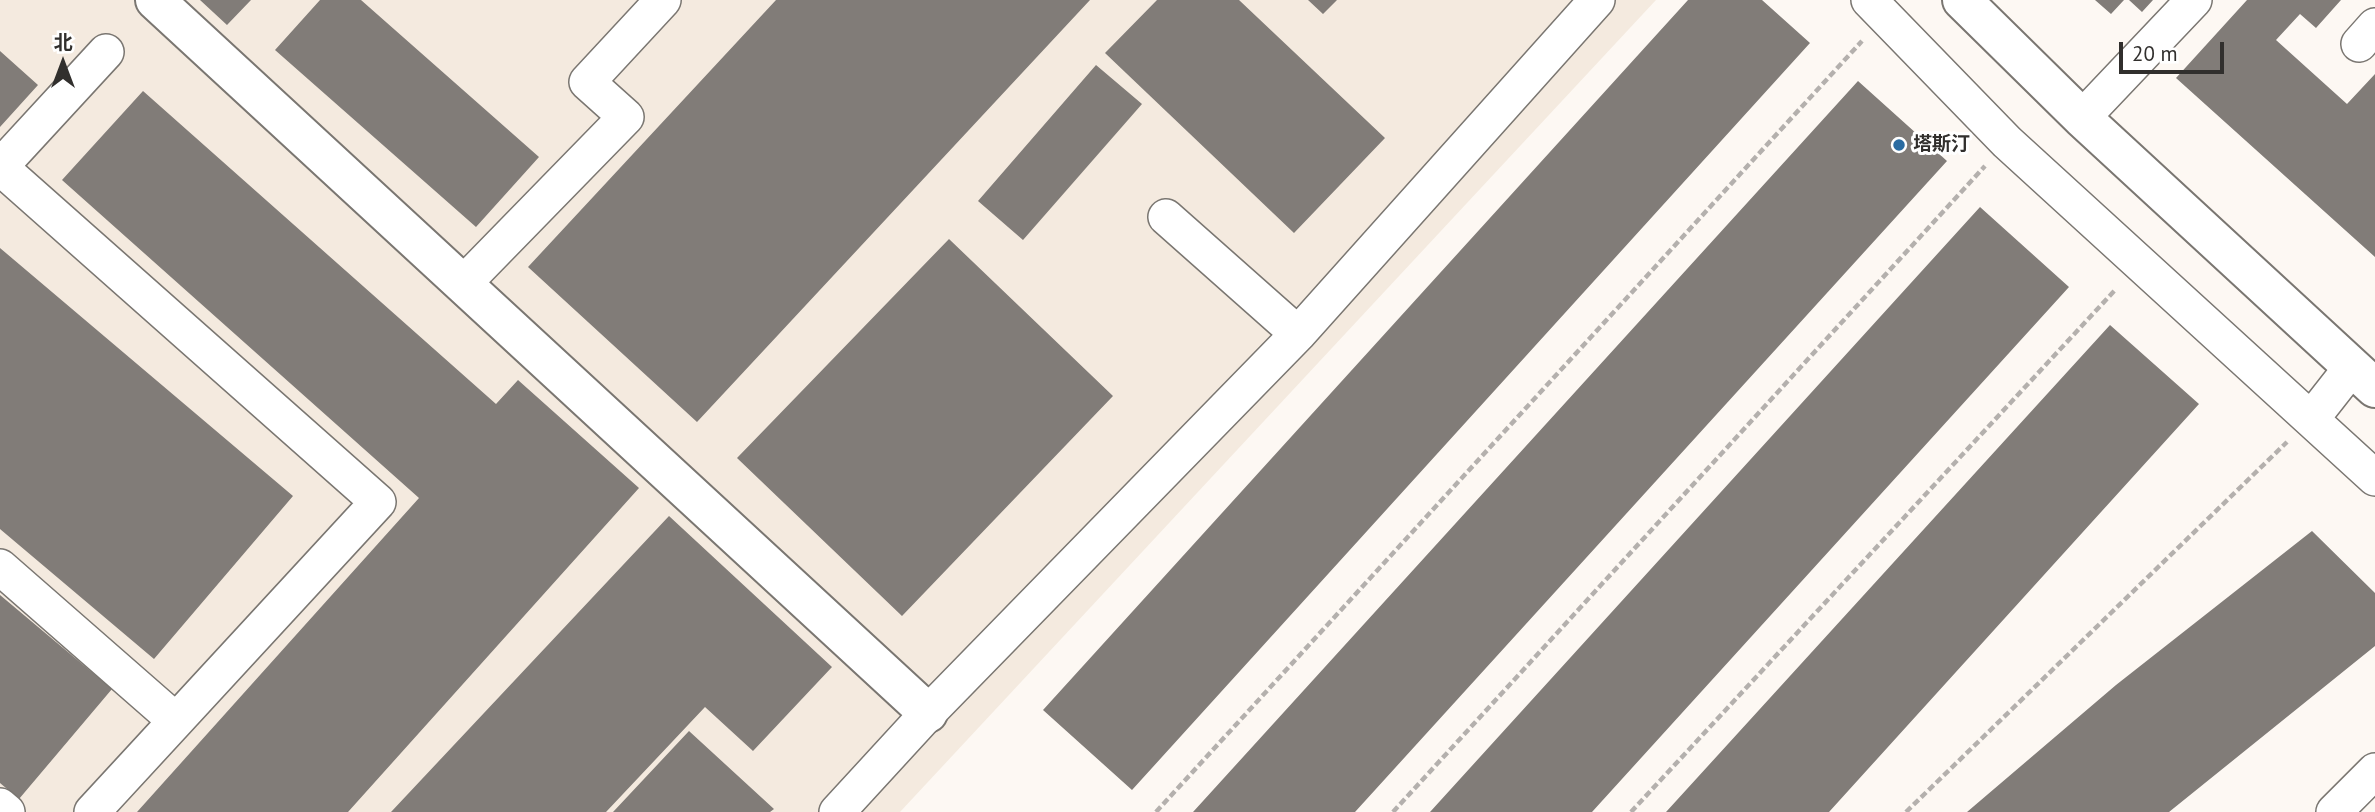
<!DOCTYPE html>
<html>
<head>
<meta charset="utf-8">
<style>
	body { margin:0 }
	#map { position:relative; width:2375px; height:812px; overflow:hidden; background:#fdf8f3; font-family:"PT Sans","Noto Sans SC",sans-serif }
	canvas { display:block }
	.north { position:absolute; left:28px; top:28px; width:70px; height:70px; -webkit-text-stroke:5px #fff; paint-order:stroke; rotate:0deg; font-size:19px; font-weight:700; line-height:28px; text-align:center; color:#312f2d }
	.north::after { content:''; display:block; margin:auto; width:24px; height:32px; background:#312f2d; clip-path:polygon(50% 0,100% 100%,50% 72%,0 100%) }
	.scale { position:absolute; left:2119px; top:42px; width:105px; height:32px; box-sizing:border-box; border:4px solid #312f2d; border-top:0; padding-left:9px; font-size:21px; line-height:24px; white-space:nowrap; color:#312f2d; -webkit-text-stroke:5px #fff; paint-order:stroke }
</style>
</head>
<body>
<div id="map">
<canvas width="2375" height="812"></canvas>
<div class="north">北</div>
<div class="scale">20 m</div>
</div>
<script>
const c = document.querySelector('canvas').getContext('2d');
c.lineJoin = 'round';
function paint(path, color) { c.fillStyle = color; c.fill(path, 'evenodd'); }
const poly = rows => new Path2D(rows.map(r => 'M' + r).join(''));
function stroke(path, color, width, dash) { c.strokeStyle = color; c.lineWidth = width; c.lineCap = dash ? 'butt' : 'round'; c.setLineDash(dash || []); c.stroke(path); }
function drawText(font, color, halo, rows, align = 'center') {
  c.font = font + ' "PT Sans","Noto Sans SC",sans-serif'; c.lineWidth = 6; c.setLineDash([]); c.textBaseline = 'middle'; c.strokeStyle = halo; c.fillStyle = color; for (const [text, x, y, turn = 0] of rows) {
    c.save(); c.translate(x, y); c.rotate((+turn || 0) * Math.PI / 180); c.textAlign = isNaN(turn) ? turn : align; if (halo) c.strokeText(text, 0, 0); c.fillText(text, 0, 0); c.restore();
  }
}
const built = poly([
	[0,0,1656,0,900,812,0,812]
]);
const building = poly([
	[200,0,251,0,227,25],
	[320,0,361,0,539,157,476,227,275,50],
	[776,0,1090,0,697,422,528,267],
	[1157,0,1239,0,1385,138,1294,233,1105,53],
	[1308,0,1337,0,1323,14],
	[1688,0,1762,0,1810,43,1132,790,1043,710],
	[2095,0,2124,0,2111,14],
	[2129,0,2153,0,2142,12],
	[2247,0,2341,0,2316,28,2300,14,2276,40,2347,104,2375,74,2375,257,2176,78],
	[0,51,38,85,0,127],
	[1096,65,1142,104,1023,240,978,201],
	[1858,81,1947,161,1355,812,1193,812],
	[143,91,496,404,518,380,639,488,348,812,137,812,419,498,62,180],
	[1980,207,2069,287,1592,812,1430,812],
	[949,239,1113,396,902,616,737,458],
	[0,248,293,496,154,659,0,529],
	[2110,325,2199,404,1829,812,1666,812],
	[669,516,832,667,753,751,705,707,606,812,391,812],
	[2312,531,2375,593,2375,646,2169,812,1967,812,2116,685],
	[0,595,112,689,19,799,0,783],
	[689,731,774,809,770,812,613,812]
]);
const path = poly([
	[1156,812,1862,41],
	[1393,812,1985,166],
	[1631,812,2116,289],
	[1906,812,2287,442]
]);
const street = poly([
	[1869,0,2007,142,2375,478],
	[2359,44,2375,26],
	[2082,118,2194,0],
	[0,167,378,502,92,812],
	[0,167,106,52],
	[1166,217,1298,334],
	[463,284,626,117,587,82,663,0],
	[2312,418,2352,367],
	[0,567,176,721],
	[0,806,7,812],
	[837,812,928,713,1298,334,1597,0],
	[2334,812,2375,771]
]);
const secondary = poly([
	[155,0,928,713],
	[1962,0,2082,118,2375,388]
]);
const markers = [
	[1899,145,7,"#2a6ba1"]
];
const poiNames = [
	["塔斯汀",1913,145]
];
paint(built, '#f4eadf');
paint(building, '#817c78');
stroke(street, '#7a7671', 38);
stroke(secondary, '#7a7671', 42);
stroke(path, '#b4b0ad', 4.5, [7, 3.5]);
stroke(street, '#fff', 35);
stroke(secondary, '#fff', 38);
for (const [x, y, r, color] of markers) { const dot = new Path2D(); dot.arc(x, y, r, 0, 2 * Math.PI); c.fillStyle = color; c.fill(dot); stroke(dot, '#fff', 2.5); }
drawText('bold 19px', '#312f2d', '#fff', poiNames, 'left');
</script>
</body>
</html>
